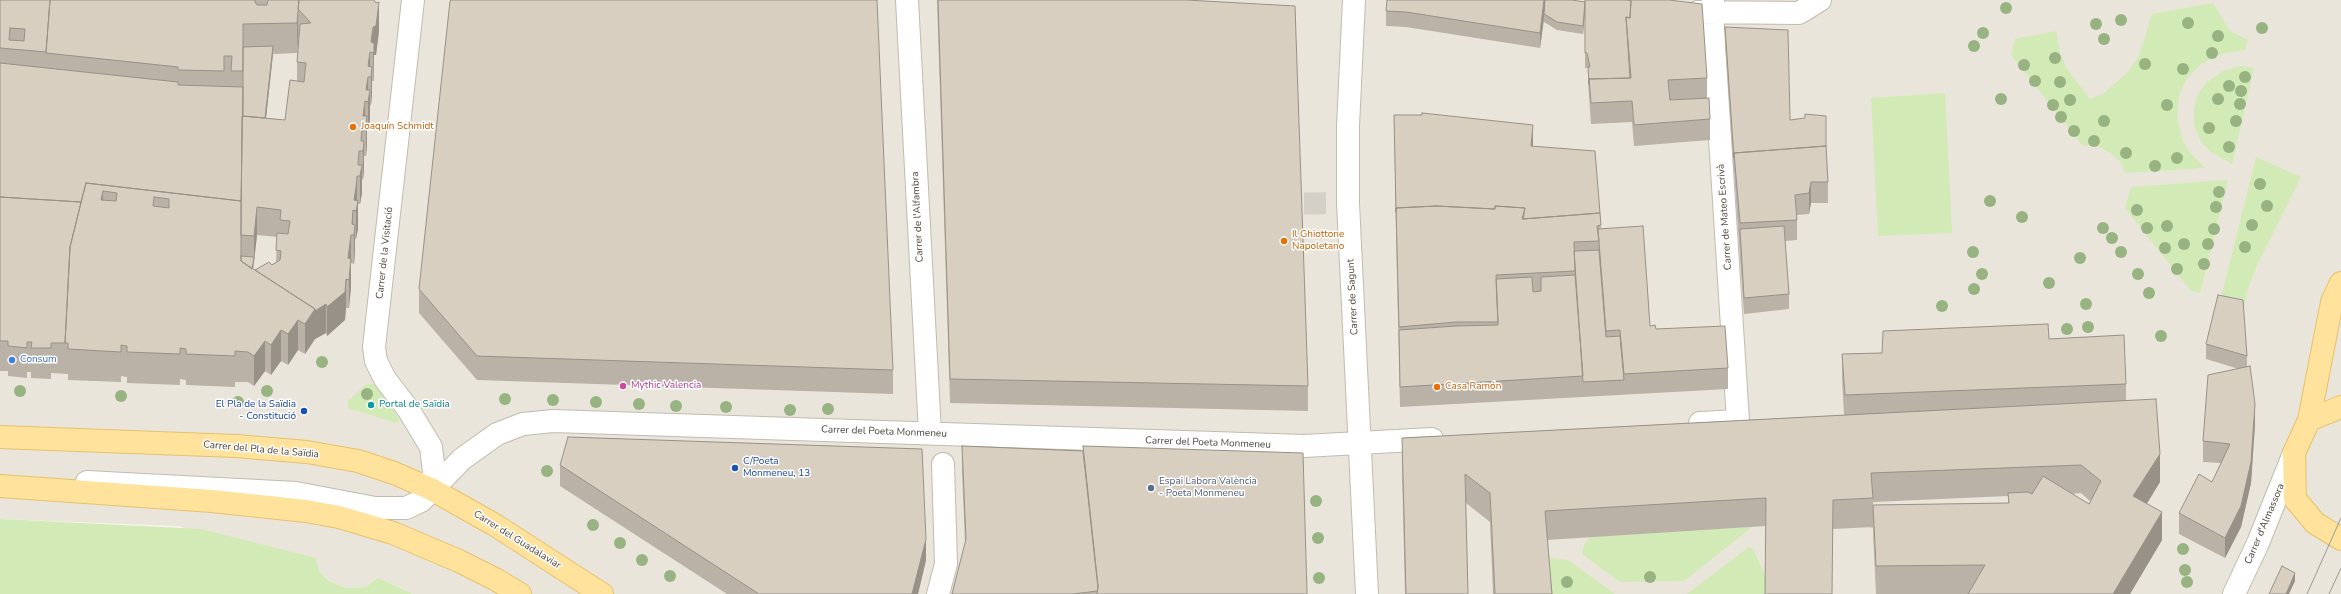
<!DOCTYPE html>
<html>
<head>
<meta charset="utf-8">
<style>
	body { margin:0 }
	canvas { display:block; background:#f6f3ec }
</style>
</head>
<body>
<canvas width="2341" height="594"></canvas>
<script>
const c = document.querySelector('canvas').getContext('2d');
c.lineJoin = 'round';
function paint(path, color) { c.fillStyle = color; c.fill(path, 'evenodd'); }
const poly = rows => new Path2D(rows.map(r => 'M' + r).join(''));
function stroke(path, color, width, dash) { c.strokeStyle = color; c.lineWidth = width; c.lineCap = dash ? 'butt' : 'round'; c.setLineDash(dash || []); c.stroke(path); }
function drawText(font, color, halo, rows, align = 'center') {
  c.font = font + ' "Nunito Sans",sans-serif'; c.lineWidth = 3; c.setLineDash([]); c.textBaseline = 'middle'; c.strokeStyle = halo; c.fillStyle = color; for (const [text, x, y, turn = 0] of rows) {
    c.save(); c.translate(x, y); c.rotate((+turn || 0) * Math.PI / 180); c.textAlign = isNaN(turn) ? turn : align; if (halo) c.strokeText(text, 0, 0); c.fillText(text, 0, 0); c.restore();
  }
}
const residential = poly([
	[0,0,2341,0,2341,594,413,594,378,578,365,587,346,588,329,581,319,571,179,526,0,519]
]);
const green = poly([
	[2213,3,2230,31,2248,40,2245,50,2222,54,2201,64,2187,78,2179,95,2177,117,2182,139,2190,153,2205,168,2125,173,2120,161,2110,153,2098,146,2082,145,2011,55,2015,39,2056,31,2060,53,2067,69,2090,99,2103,94,2128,72,2139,56,2152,14],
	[2240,66,2254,68,2232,164,2211,152,2200,140,2194,125,2194,108,2198,94,2206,83,2223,71],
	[1945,93,1952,233,1878,236,1871,98],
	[2256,157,2301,177,2257,265,2247,291,2243,315,2218,310],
	[2228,180,2200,293,2191,291,2125,208,2131,187],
	[367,384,376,384,399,419,399,422,396,423,348,408,348,401],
	[0,519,201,529,316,558,319,571,329,581,346,588,365,587,378,578,413,594,0,594],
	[1752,527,1684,581,1620,582,1582,554,1584,545,1590,537],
	[1749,547,1753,549,1766,577,1766,594,1687,594],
	[1546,557,1568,560,1615,594,1549,594]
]);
const minorTunnel = poly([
	[1271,204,1348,203]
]);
const minor = poly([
	[413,0,374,347,376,361,385,379,408,409,431,447,434,472,431,489],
	[907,0,930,433],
	[1354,0,1348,126,1348,203,1367,594],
	[1698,12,1799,13,1820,0],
	[1700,423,1738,421,1712,13,1713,0],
	[87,482,296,493,375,508,406,508,421,501,462,459,497,434,523,424,553,421,1304,446,1432,439],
	[938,594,946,564,943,464],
	[2234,594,2258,543,2294,453]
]);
const major = poly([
	[2341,283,2332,302,2309,420,2294,453,2295,499,2315,523,2341,539],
	[2309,420,2341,407],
	[0,437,236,446,307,452,358,461,394,473,431,489,495,525,602,594],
	[0,486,212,501,306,511,339,517,393,533,459,561,495,579,520,594]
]);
const tram = poly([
	[2307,594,2341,518],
	[2329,594,2341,568]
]);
const trees = [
	[2006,8],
	[2121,20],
	[2188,23],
	[2096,24],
	[2262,28],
	[1983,33],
	[2218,36],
	[2104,39],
	[1974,46],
	[2212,53],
	[2055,58],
	[2145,64],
	[2024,65],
	[2183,69],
	[2245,77],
	[2035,81],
	[2060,82],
	[2229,86],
	[2241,91],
	[2001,99],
	[2218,99],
	[2070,100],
	[2240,104],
	[2053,105],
	[2167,105],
	[2061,117],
	[2104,121],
	[2236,121],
	[2209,128],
	[2074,131],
	[2094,141],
	[2229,147],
	[2126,153],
	[2177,158],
	[2155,166],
	[2260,184],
	[2219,192],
	[1990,201],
	[2267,206],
	[2216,207],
	[2137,210],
	[2022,217],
	[2252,225],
	[2167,226],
	[2103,228],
	[2147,228],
	[2214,229],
	[2112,238],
	[2184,244],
	[2208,244],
	[2245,247],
	[2165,248],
	[1973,252],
	[2121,252],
	[2080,258],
	[2204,264],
	[2177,269],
	[1982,274],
	[2138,274],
	[2049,283],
	[1974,289],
	[2149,293],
	[2086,304],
	[1942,306],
	[2088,327],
	[2067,329],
	[2161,336],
	[322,362],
	[20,391],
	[267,391],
	[367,394],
	[121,396],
	[505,399],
	[553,400],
	[238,402],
	[596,402],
	[639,404],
	[676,406],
	[726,407],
	[828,409],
	[790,410],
	[547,471],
	[1316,501],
	[593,525],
	[1318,538],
	[620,543],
	[2183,549],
	[642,560],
	[2185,570],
	[670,576],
	[1650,577],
	[1319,578],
	[1567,582],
	[2187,582]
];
const wall = poly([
	[0,0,374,0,379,31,376,55,374,55,374,81,372,81,372,95,371,105,370,105,370,119,368,130,367,130,367,144,366,156,364,156,364,170,363,180,362,179,362,193,360,204,358,204,358,229,356,239,355,239,355,253,354,264,351,263,351,287,349,308,346,308,345,320,327,336,326,333,315,339,305,354,298,350,288,365,281,361,271,375,265,371,254,386,248,382,235,382,235,387,186,385,186,380,180,379,180,385,127,383,127,377,121,376,121,382,68,380,68,374,51,373,51,379,31,378,31,372,27,372,27,378,8,376,8,371,0,371],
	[298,38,299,38,297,62,297,81,285,120,266,118,273,54,297,53],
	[257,235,277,237,276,262,272,265,255,270,253,269],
	[937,0,1186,0,1308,386,1308,411,950,403],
	[1572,0,1707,78,1707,98,1710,119,1710,140,1634,146,1632,122,1591,124,1588,82,1588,68,1585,68,1585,12,1583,34,1557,30,1544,22,1544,21,1540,48,1406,27,1386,26,1386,11],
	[1725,27,1790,120,1805,119,1805,114,1828,182,1828,203,1811,203,1809,214,1797,215,1797,240,1785,241,1789,294,1789,309,1744,314,1725,42],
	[1394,115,1533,146,1600,213,1601,229,1650,326,1728,368,1728,389,1400,407,1396,233],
	[419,289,893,370,893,394,477,380,419,313],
	[2049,339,2126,384,2126,401,2160,482,2147,504,2162,540,2130,594,1876,594,1873,533,1873,505,2008,503,2008,496,1873,502,1873,527,1833,529,1766,526,1547,540,1552,594,1493,594,1490,522,1466,503,1468,594,1405,594,1402,466,1402,438,1844,415,1842,378,1842,354,1882,353],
	[2081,493,2090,501,2089,504,2072,494],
	[2206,344,2247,356,2247,367,2255,424,2251,483,2241,527,2225,558,2179,534,2179,513,2212,482,2221,463,2203,462,2203,441,2239,369,2206,359],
	[962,446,1083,451,1083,446,1307,594,952,594,965,543,962,471],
	[560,465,926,560,918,594,727,594,560,486]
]);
const shadedWall = poly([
	[1544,0,1546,0,1540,48,1540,33],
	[379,2,379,31,376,55,374,55,374,81,373,53,371,42],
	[1585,2,1585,10,1583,34,1583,26],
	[298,11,298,38,297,53,297,23],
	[273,46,273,54,263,146,263,138],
	[370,52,370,77,368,66],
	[372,67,372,95,371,105,371,77],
	[368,77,368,102,366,90],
	[370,90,370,119,368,130,368,102],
	[365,101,365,128,363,116],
	[367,116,367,144,366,156,366,128],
	[1533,125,1533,146,1531,167,1531,146],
	[364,141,364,170,363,180,363,151],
	[362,165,362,193,360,204,360,176],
	[357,176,357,204,354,200],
	[1811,182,1811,203,1809,214,1809,193],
	[103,191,103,222,101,200],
	[358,201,358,229,356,239,356,211],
	[257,207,257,235,250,298,254,257,254,236],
	[353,210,353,235,352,224],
	[355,225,355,253,354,264,354,235],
	[351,235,351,263,348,258],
	[351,259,351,287,349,308,349,280],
	[346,279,346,308,345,320,327,336,327,307],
	[326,304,326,333,315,339,305,354,305,324,315,309],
	[298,320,298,350,288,365,288,334],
	[281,330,281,361,271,375,271,345],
	[265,341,265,371,254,386,254,356],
	[2255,404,2255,424,2251,483,2241,527,2225,558,2225,538],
	[2160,454,2160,482,2133,525,2133,496],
	[2162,512,2162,540,2130,594,2113,594],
	[926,539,926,560,918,594,912,594],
	[2295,573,2295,581,2289,594,2286,594]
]);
const building = poly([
	[0,0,50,0,46,52,0,48,0,0],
	[10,28,25,29,24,41,9,40,10,28],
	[50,0,255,0,255,2,257,5,267,5,268,0,299,0,297,23,243,24,243,71,231,71,232,56,224,56,224,71,178,70,178,67,46,53,50,0],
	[299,0,374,0,376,3,379,2,376,26,373,27,371,42,374,43,374,53,370,52,368,66,372,67,371,77,368,77,366,90,370,90,368,102,365,101,363,116,367,116,366,128,362,127,361,141,364,141,363,151,359,151,358,165,362,165,360,176,357,176,356,187,354,200,358,201,356,211,353,210,352,224,355,225,354,235,351,235,348,258,351,259,349,280,346,279,345,292,327,307,326,304,315,311,315,309,255,270,269,262,272,265,280,260,281,251,276,250,277,233,288,234,290,221,280,220,281,210,257,207,254,236,241,235,242,116,285,120,290,80,304,82,306,63,297,62,300,24,311,23,298,9,299,0],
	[451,0,877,0,893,370,477,356,419,289,450,1,451,0],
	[938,0,1186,0,1295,6,1308,386,950,379,938,0],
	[1387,0,1544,0,1540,33,1406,12,1386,11,1387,0],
	[1545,0,1572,0,1585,2,1583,26,1557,22,1544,14,1545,0],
	[1585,0,1627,0,1631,1,1630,18,1626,17,1630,78,1589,79,1589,84,1588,67,1590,67,1587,53,1585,53,1585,0],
	[1631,0,1669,0,1702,4,1707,78,1668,80,1670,100,1709,98,1710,119,1634,125,1632,101,1591,103,1589,79,1631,78,1626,17,1630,18,1631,0],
	[1725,27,1788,30,1790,120,1805,118,1805,114,1826,116,1826,146,1734,153,1734,158,1725,27],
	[273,46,265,118,243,116,243,47,273,46],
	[0,63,178,82,178,85,243,87,241,201,86,183,81,202,0,197,0,63],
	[1422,113,1533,125,1531,146,1595,151,1600,213,1523,219,1525,208,1495,206,1495,209,1436,206,1396,208,1396,212,1394,115,1422,115,1422,113],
	[1826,146,1828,182,1811,182,1809,193,1795,195,1797,220,1740,223,1734,153,1826,146],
	[86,183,241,201,241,261,315,309,305,324,298,320,288,334,281,330,271,345,265,341,254,356,248,352,235,351,235,356,186,354,186,349,180,348,180,354,127,352,127,346,121,345,121,352,68,349,68,343,65,343,70,247,86,183],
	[103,191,117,193,116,201,101,200,103,191],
	[154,197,169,199,169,208,153,206,154,197],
	[0,197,81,202,70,247,65,343,51,343,51,348,31,348,32,342,27,342,27,348,8,346,8,341,0,341,0,197],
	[1436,206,1495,209,1495,206,1525,208,1522,219,1600,213,1601,225,1597,226,1599,241,1574,242,1575,271,1496,275,1498,322,1456,322,1399,327,1396,208,1436,206],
	[1643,226,1650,326,1655,325,1656,329,1725,326,1728,368,1624,374,1620,330,1606,331,1598,229,1643,226],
	[1784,226,1789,294,1744,298,1740,229,1784,226],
	[1599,250,1606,337,1620,336,1624,380,1583,382,1574,251,1599,250],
	[241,256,254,257,252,269,241,261,241,256],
	[1575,275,1583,376,1400,387,1399,330,1456,326,1498,325,1496,279,1532,277,1533,292,1541,291,1541,277,1575,275],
	[2218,295,2243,300,2247,356,2206,344,2218,295],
	[2048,324,2049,339,2124,335,2126,384,1845,395,1842,354,1882,353,1883,331,2048,324],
	[2250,366,2255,404,2251,462,2241,506,2225,538,2179,513,2199,474,2212,482,2230,444,2203,441,2208,375,2250,366],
	[2156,399,2160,454,2133,496,2162,512,2113,594,1968,594,1985,565,1876,566,1873,505,2009,503,2008,493,2028,492,2032,494,2043,476,2089,504,2101,481,2081,465,1871,473,1873,498,1833,500,1832,594,1765,594,1766,498,1545,511,1552,594,1495,594,1490,493,1465,474,1468,594,1406,594,1402,438,2156,399],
	[568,437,922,449,926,539,912,594,759,594,560,465,568,437],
	[962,446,1083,451,1098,588,1097,591,1073,594,952,594,966,539,962,446],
	[1083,446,1303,453,1307,594,1097,594,1098,586,1083,446],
	[2282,566,2295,573,2286,594,2269,594,2282,566]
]);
const markers = [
	[353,127,4,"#e8710a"],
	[1284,241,4,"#e8710a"],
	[12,360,4,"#3f7fe0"],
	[623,386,4,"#d1479c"],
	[1437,387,4,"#e8710a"],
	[371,405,4,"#0f9aa8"],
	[304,411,4,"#1a4fb4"],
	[735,468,4,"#1a4fb4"],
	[1151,488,4,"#5c6f8a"]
];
const foodNames = [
	["Joaquín Schmidt",361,127],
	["Il Ghiottone",1292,235],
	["Napoletano",1292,247],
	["Casa Ramón",1445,387]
];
const streetNames = [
	["Carrer de l'Alfambra",918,217,-93],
	["Carrer de Mateo Escrivà",1725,217,-94],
	["Carrer de la Visitació",385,253,-84],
	["Carrer de Sagunt",1353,297,-93],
	["Carrer del Poeta Monmeneu",884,432,2],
	["Carrer del Poeta Monmeneu",1208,443,2],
	["Carrer del Pla de la Saïdia",261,450,5],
	["Carrer d'Almassora",2265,524,-67],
	["Carrer del Guadalaviar",517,540,32]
];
const shopNames = [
	["Consum",20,360]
];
const hotelNames = [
	["Mythic Valencia",631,386]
];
const transitNames = [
	["El Pla de la Saïdia",296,405],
	["- Constitució",296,417],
	["C/Poeta",743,462,"left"],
	["Monmeneu, 13",743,474,"left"]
];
const cultureNames = [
	["Portal de Saïdia",379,405]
];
const serviceNames = [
	["Espai Labora València",1159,482],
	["- Poeta Monmeneu",1159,494]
];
paint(residential, '#eae5da');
paint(green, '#d2eab5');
stroke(minorTunnel, '#d4d0c8', 22, [22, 11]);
stroke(minor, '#c2bbae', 24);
stroke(major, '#e6c16a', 24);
stroke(minor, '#fff', 22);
stroke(major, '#ffe39c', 22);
stroke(tram, '#9a9a9a', 1);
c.fillStyle = '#97b381';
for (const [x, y] of trees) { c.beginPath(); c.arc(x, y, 6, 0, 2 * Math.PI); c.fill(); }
paint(wall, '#bab2a6');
paint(shadedWall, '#979187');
paint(building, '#d8cfc1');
stroke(building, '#979187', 1);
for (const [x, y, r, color] of markers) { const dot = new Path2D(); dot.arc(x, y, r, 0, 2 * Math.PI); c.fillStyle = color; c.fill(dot); stroke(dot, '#fff', 1.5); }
drawText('10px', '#c56008', '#fff', foodNames, 'left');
drawText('10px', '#4b4439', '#fff', streetNames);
drawText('10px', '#366cbe', '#fff', shopNames, 'left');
drawText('10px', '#b23c85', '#fff', hotelNames, 'left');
drawText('10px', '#164399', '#fff', transitNames, 'right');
drawText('10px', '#0d838f', '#fff', cultureNames, 'left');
drawText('10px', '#4e5e75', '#fff', serviceNames, 'left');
</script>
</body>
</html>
